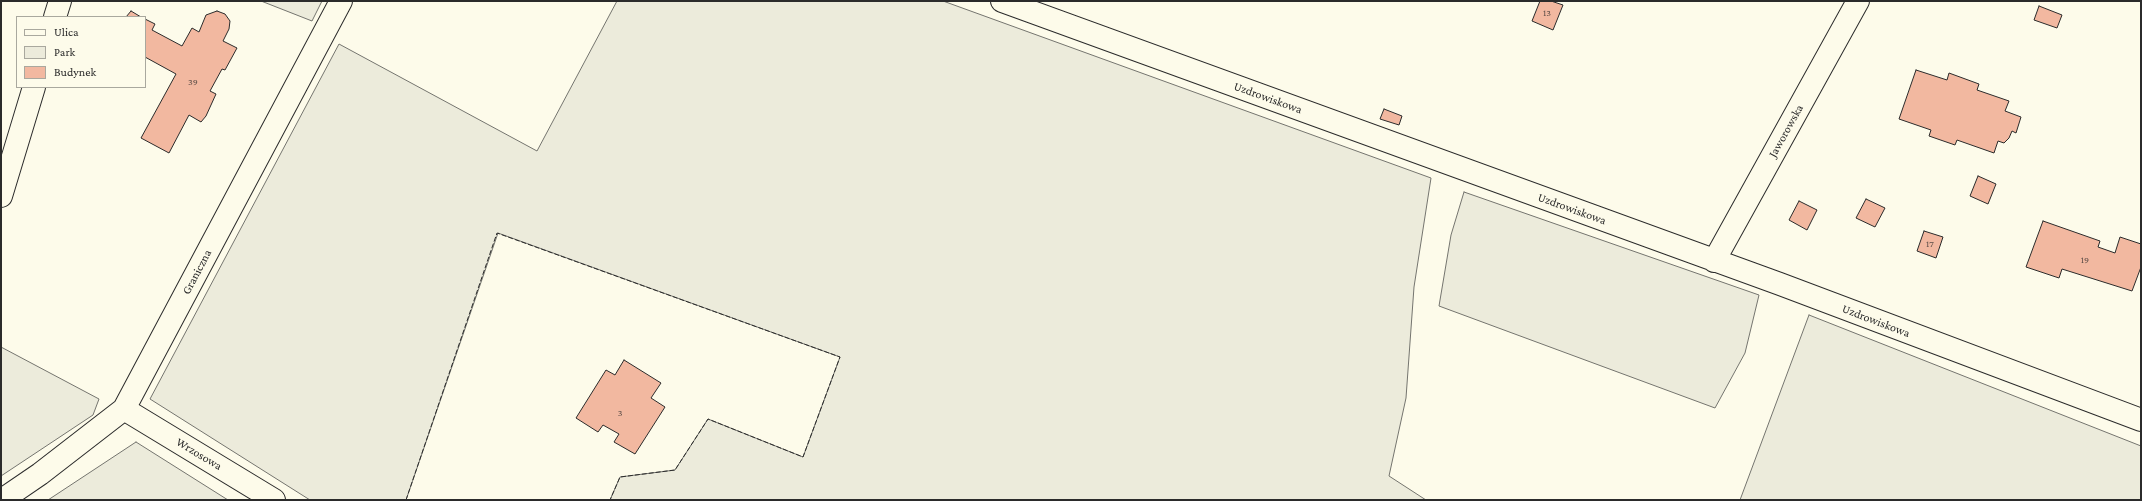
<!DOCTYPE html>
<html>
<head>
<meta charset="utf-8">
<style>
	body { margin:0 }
	#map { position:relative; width:2142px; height:501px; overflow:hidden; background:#fdfbea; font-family:"Crimson Pro",serif }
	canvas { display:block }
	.frame { position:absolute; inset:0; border:2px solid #2b2b2b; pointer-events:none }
	.legend { position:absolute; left:16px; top:16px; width:130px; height:72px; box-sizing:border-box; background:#fdfbea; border:1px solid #a9a89e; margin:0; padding:5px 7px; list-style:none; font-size:12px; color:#2b2b2b }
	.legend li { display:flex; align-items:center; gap:8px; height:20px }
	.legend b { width:20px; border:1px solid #a9a89e }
</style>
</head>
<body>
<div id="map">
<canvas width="2142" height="501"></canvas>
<div class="frame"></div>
<ul class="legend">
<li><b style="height:5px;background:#fdfbea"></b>Ulica</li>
<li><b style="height:11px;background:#ecebdb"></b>Park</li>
<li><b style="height:11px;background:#f2b8a0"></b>Budynek</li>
</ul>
</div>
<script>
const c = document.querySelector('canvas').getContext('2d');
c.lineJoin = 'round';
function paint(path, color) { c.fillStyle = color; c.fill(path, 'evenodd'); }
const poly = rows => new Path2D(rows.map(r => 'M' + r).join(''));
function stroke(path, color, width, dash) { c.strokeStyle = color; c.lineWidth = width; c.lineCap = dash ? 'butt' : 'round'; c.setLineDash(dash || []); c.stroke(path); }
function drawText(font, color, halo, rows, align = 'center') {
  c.font = font + ' "Crimson Pro",serif'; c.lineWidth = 3; c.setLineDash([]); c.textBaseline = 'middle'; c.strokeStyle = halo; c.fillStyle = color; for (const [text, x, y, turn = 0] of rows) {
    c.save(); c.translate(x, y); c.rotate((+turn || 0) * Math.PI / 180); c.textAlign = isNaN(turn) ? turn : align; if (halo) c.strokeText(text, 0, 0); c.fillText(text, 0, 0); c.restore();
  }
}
const green = poly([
	[261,1,322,1,312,21,261,1],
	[617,1,943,1,1431,178,1414,287,1406,398,1389,476,1426,500,610,500,620,477,675,470,708,419,803,457,840,357,498,233,406,500,310,500,150,399,339,44,537,151,617,1],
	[1464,192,1759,295,1745,353,1715,408,1439,306,1451,235,1464,192],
	[1809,315,2141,446,2141,500,1740,500,1809,315],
	[1,347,99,399,93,415,1,476,1,347],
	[136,442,228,500,48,500,136,442]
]);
const building = poly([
	[1540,1,1551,1,1563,5,1553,30,1532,21,1540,1],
	[2039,6,2062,15,2057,28,2034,20,2039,6],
	[131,11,141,17,126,17,131,11],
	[217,11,225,14,230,21,229,29,223,41,237,48,225,70,222,69,210,91,216,94,206,116,201,122,189,115,169,153,141,138,176,74,145,57,145,19,155,24,152,30,182,46,192,28,199,32,206,15,217,11],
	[1916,70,1947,80,1949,73,1979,84,1977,90,2009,101,2005,111,2021,117,2016,133,2012,131,2009,138,2004,143,1998,141,1994,153,1957,140,1955,145,1929,136,1931,130,1899,119,1916,70],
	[1384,109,1402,116,1399,125,1380,119,1384,109],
	[1978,176,1996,184,1988,204,1970,196,1978,176],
	[1866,199,1885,208,1875,227,1856,218,1866,199],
	[1799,201,1817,210,1807,230,1789,220,1799,201],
	[2043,221,2100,241,2098,247,2115,253,2120,237,2141,244,2141,267,2132,291,2062,269,2059,278,2026,267,2043,221],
	[1924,231,1943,237,1936,258,1917,251,1924,231],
	[624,360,661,383,651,398,665,407,635,454,614,442,619,434,603,425,598,432,576,418,606,370,615,375,624,360]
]);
const minor = poly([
	[1002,1,1780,284,2141,420],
	[55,17,60,1],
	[1,196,34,87],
	[1714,261,1858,1],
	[124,409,274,500],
	[2,500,40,474,124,409,341,1]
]);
const fence = poly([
	[406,500,497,233,840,357,803,457,708,419,675,470,620,477,610,500]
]);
const numberNames = [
	["13",1547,13],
	["39",193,82],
	["17",1930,244],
	["19",2085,260],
	["3",620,413]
];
const streetNames = [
	["Uzdrowiskowa",1268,98,20],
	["Jaworowska",1786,131,-61],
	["Uzdrowiskowa",1572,209,20],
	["Graniczna",197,272,-62],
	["Uzdrowiskowa",1876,321,21],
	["Wrzosowa",199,454,31]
];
paint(green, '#ecebdb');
stroke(green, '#74746e', 1);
paint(building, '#f2b8a0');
stroke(building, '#2b2b2b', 1);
stroke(minor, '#2b2b2b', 24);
stroke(minor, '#fdfbea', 22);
stroke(fence, '#2b2b2b', 1, [5, 2]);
drawText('10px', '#5d4e48', null, numberNames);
drawText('12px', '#2b2b2b', '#fdfbea', streetNames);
</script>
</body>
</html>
